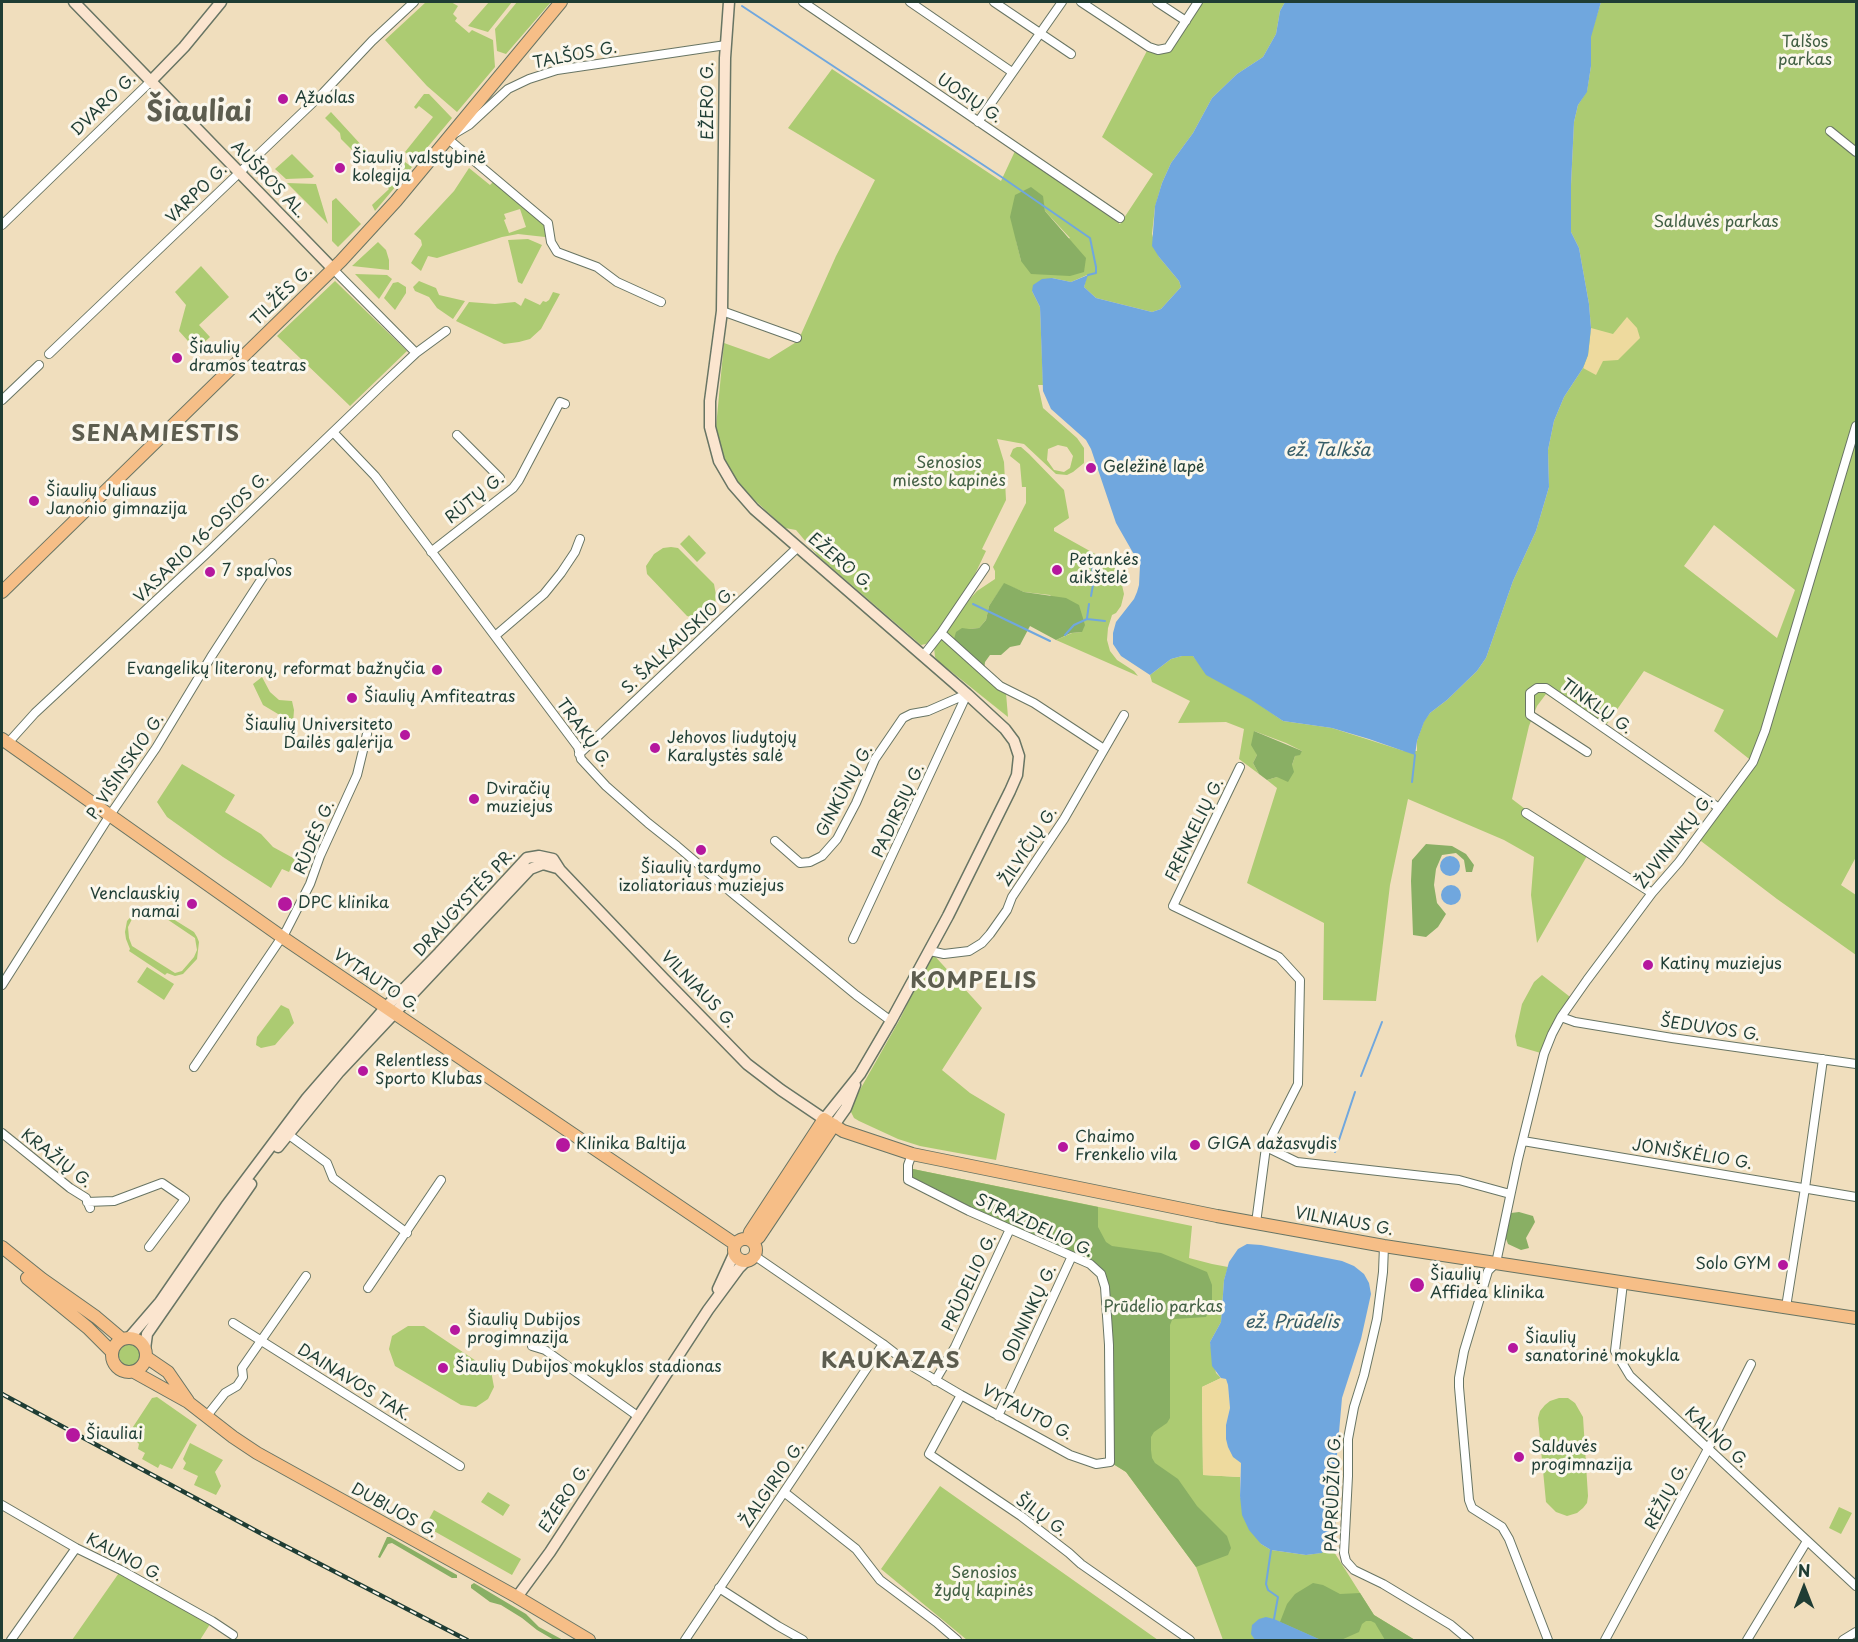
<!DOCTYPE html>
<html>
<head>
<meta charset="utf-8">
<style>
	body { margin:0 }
	#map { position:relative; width:1858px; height:1642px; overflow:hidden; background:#f0debd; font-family:"Playpen Sans",sans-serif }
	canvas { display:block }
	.frame { position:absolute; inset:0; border:3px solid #1f3d34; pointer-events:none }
	.north { position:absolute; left:1774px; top:1558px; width:60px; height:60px; -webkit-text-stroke:4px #fbf7ec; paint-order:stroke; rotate:0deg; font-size:16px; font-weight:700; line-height:24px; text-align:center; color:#1f3d34 }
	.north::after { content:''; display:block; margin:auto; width:21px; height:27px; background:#1f3d34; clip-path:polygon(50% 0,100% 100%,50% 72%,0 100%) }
</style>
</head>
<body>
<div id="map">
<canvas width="1858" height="1642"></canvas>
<div class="frame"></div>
<div class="north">N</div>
</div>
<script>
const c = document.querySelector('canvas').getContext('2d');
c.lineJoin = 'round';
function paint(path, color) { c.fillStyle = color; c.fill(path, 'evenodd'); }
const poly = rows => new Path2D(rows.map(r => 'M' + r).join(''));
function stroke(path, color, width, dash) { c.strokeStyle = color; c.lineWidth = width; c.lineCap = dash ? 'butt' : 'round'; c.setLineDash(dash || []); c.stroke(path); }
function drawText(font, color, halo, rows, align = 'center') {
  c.font = font + ' "Playpen Sans",sans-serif'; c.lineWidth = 6; c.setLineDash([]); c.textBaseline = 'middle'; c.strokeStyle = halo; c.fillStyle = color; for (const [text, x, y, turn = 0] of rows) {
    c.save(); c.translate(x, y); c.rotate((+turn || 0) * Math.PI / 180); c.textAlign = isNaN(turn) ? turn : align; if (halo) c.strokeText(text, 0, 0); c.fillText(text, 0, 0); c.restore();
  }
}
const green = poly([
	[426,2,451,2,458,6,453,14,457,18,455,21,469,33,472,30,493,40,495,67,457,112,427,86,385,40],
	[489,2,512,2,488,32,468,26],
	[517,2,551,2,506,54,497,51,495,29],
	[1198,2,1285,2,1280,11,1276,34,1263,57,1237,74,1212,98,1193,133,1171,163,1162,183,1155,207,1152,234,1159,257,1179,281,1181,287,1161,309,1152,312,1096,298,1084,287,1087,275,1071,282,1052,278,1032,291,1040,307,1043,385,1038,385,1043,408,1077,438,1084,448,1084,463,1073,472,1067,475,1056,474,1024,444,997,439,1004,462,1006,500,982,549,986,551,967,591,945,623,926,644,921,645,818,556,796,530,785,528,748,494,731,473,722,455,716,427,724,343,769,359,798,341,836,256,875,180,788,128,832,69,1001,181,1015,151,1120,224,1153,174,1102,137,1149,47,1168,48],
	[1042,196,1045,211,1070,238,1021,261,1016,240],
	[1058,445,1067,447,1073,456,1070,468,1064,472,1054,470,1047,460,1048,449],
	[1601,2,1856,2,1856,857,1841,885,1856,895,1856,955,1777,899,1697,838,1753,762,1714,731,1724,710,1644,671,1602,731,1546,694,1537,706,1529,726,1512,799,1587,856,1537,943,1531,895,1534,857,1504,840,1408,799,1390,885,1376,1001,1323,1000,1324,923,1247,883,1277,788,1267,780,1277,777,1292,765,1295,756,1302,751,1286,743,1254,731,1257,755,1253,763,1259,774,1239,759,1244,729,1226,722,1178,723,1190,701,1152,682,1150,675,1171,659,1182,656,1193,656,1197,661,1283,721,1332,728,1404,751,1417,751,1417,741,1424,721,1430,713,1447,700,1477,671,1486,658,1513,581,1536,531,1549,487,1548,450,1554,421,1564,397,1583,368,1591,328,1589,304,1579,248,1571,232,1571,185,1574,122,1578,105,1587,91,1591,66,1590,37],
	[1714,525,1795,590,1777,638,1684,566],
	[424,94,429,94,452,118,416,161,405,152,433,117,419,106,416,109,414,107],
	[331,112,364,148,367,152,365,155,359,157,341,139,340,133,325,118],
	[292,154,314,176,312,178,286,179,275,169],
	[405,162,412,167,375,211,372,205,389,189,384,183],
	[469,168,490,185,494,181,545,225,545,237,518,234,502,237,437,258,428,256,421,271,411,263,422,245,421,240,414,234,454,191],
	[520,209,526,227,509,233,504,220,506,219,504,214],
	[287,183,316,184,328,224],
	[336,198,361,224,338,247,332,241,332,201],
	[528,239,542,245,522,284,518,282,508,240],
	[378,242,386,250,389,260,389,270,352,266],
	[201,266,229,297,199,325,210,337,196,350,179,331,186,305,175,292],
	[355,274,387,275,392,279,379,299],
	[335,281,407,351,350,406,277,336],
	[419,281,436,288,439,295,465,301,453,319,437,308,429,297,415,291,413,287],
	[398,282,406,287,406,293,395,310,384,298,393,283],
	[553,292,560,294,541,329,530,339,519,342,504,344,456,321,469,302,495,304,515,302,521,306,525,298,540,305,543,301,546,302,549,300],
	[1017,447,1021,447,1029,454,1064,490,1069,518,1054,528,1054,531,1097,555,1116,558,1124,594,1121,606,1116,613,1112,615,1108,628,1107,640,1110,651,1117,660,1134,671,1138,676,1056,640,1072,633,1082,632,1050,595,1024,592,1004,584,989,606,986,620,979,628,969,629,954,639,1006,693,1008,717,938,661,935,657,934,647,969,600,977,591,995,579,995,571,993,567,1026,503,1026,487,1022,487,1020,464,1010,456,1013,449],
	[689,535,706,553,697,562,680,544],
	[671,547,678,548,714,584,716,595,715,605,708,614,698,619,687,616,647,574,646,566,654,554,663,548],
	[262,677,270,692,279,700,292,701,294,710,293,723,263,705,253,684],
	[182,764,235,795,225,812,261,834,273,847,295,859,289,872,282,869,271,888,223,857,167,817,157,802],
	[149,907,157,909,194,932,197,937,199,942,197,959,183,974,175,976,167,973,165,975,129,951,130,949,126,939,125,932,127,921,136,911],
	[143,910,155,911,195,938,197,950,194,957,182,971,175,973,132,946,129,938,128,927,133,917,137,912],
	[932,953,982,1008,942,1070,970,1093,1005,1114,996,1160,920,1146,898,1139,859,1121,854,1118,851,1112,853,1102,900,1019],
	[147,967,174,984,164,1000,137,982],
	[1542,975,1574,1000,1544,1054,1517,1046,1515,1036,1522,1004,1534,982],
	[281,1005,289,1009,294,1023,275,1045,261,1048,256,1045,257,1037],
	[908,1168,1192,1226,1189,1258,1212,1264,1228,1267,1224,1280,1221,1322,1210,1342,1216,1373,1221,1378,1202,1387,1203,1475,1240,1477,1240,1496,1261,1544,1271,1550,1306,1555,1321,1553,1329,1544,1374,1615,1415,1640,1223,1640,1196,1567,1126,1472,1110,1462,1110,1402,1101,1274,1089,1264],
	[408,1326,424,1326,491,1371,494,1387,488,1399,476,1407,461,1405,395,1366,389,1349,392,1336],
	'119 1355a11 11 0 1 1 22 0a11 11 0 1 1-22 0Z',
	[157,1397,197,1425,172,1469,160,1464,158,1468,142,1459,145,1453,138,1449,139,1444,129,1433,152,1398],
	[1559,1398,1568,1398,1575,1403,1583,1417,1588,1496,1587,1503,1583,1508,1577,1513,1567,1516,1556,1512,1546,1502,1538,1418,1540,1411,1545,1405,1550,1401],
	[190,1443,223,1460,215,1472,221,1486,216,1495,194,1485,198,1476,183,1469,186,1463,183,1459],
	[940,1486,1158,1640,967,1640,881,1569],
	[488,1492,510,1505,503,1516,481,1502],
	[1839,1507,1852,1513,1841,1534,1829,1528],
	[434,1510,521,1559,512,1575,425,1526],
	[121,1570,212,1621,200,1640,72,1640]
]);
const forest = poly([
	[1031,187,1043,196,1045,211,1086,258,1084,272,1070,276,1031,274,1021,261,1010,217,1015,195],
	[1004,583,1024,592,1066,598,1079,605,1085,625,1082,632,1071,633,1056,640,1030,626,1020,645,1010,647,1001,655,990,655,985,662,984,670,954,639,956,632,962,628,969,629,979,628,986,620,989,606],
	[1254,731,1302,751,1300,755,1295,756,1292,765,1294,772,1288,782,1277,777,1267,780,1259,774,1253,763,1257,755,1251,745],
	[1426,844,1452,846,1466,854,1474,865,1472,872,1466,872,1464,860,1456,853,1442,855,1436,869,1434,885,1437,903,1446,914,1438,927,1426,937,1413,935,1411,881,1412,860],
	[908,1168,1098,1207,1098,1227,1106,1242,1112,1246,1161,1253,1207,1272,1212,1285,1212,1303,1206,1317,1175,1319,1172,1320,1170,1325,1170,1418,1167,1423,1154,1432,1151,1437,1151,1450,1152,1458,1155,1463,1178,1479,1197,1506,1227,1536,1231,1548,1228,1555,1196,1567,1126,1472,1110,1462,1110,1402,1101,1274,1089,1264,908,1180],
	[1519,1212,1533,1216,1535,1222,1526,1238,1529,1248,1521,1250,1508,1244,1505,1236,1511,1213],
	[387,1537,390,1537,457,1575,457,1578,452,1578,392,1543,388,1544,380,1558,378,1557],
	[474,1583,526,1614,539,1627,563,1640,554,1640,537,1630,522,1618,501,1605,490,1602,471,1588,471,1585],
	[1313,1583,1323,1585,1340,1594,1360,1593,1374,1615,1415,1640,1385,1640,1375,1623,1371,1621,1366,1621,1362,1624,1359,1632,1341,1640,1321,1640,1280,1622,1287,1604,1295,1594]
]);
const sand = poly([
	[1627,317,1637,328,1640,338,1618,360,1603,361,1596,375,1583,368,1588,355,1591,328,1613,334],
	[1221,1378,1226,1379,1228,1385,1230,1408,1226,1425,1241,1463,1240,1477,1203,1475,1202,1387]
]);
const water = poly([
	[1285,2,1601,2,1591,37,1591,66,1587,92,1578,105,1574,122,1571,185,1571,232,1579,248,1589,304,1591,328,1588,355,1583,368,1564,397,1554,421,1548,450,1549,487,1536,531,1513,581,1486,658,1477,671,1447,700,1430,713,1424,722,1417,741,1415,755,1369,739,1332,728,1283,721,1250,699,1206,675,1193,656,1182,656,1171,659,1150,675,1121,656,1113,644,1113,633,1116,622,1134,599,1137,592,1139,585,1140,565,1116,523,1091,449,1086,440,1051,409,1043,391,1040,307,1032,291,1033,285,1042,279,1052,278,1071,282,1088,275,1084,287,1096,298,1152,312,1161,309,1181,287,1179,281,1159,257,1152,246,1155,206,1162,183,1171,163,1193,133,1212,98,1237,74,1263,57,1276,34,1280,11],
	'1440 866a10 10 0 1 1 20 0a10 10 0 1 1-20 0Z',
	'1441 895a10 10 0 1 1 20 0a10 10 0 1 1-20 0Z',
	[1247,1244,1261,1245,1342,1261,1354,1266,1364,1274,1369,1283,1371,1294,1361,1339,1342,1398,1337,1455,1335,1536,1322,1553,1306,1555,1271,1550,1261,1544,1249,1530,1242,1515,1240,1496,1241,1463,1233,1457,1228,1447,1226,1439,1226,1425,1230,1408,1228,1385,1226,1379,1221,1378,1212,1366,1210,1342,1221,1322,1224,1280,1229,1262,1238,1249],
	[1266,1617,1274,1619,1321,1640,1255,1640,1251,1634,1252,1625,1259,1619]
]);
const stream = poly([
	[742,6,1003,178,1090,238,1096,267,1096,273,1088,275],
	[1091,596,1093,585,1092,563],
	[973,604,1050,641],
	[1087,618,1089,604],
	[1065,635,1074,625,1087,619,1105,621],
	[1412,782,1415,755],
	[1361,1076,1382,1022],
	[1335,1152,1355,1092],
	[1271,1550,1266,1584,1268,1590,1278,1597,1274,1619]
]);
const minor = poly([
	[803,2,1120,218],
	[910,2,1012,72],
	[994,2,1071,54],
	[1081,2,1149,47,1158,50,1168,48,1198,2],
	[1157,2,1186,21],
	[978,122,1062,2],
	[1830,131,1856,152],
	[2,225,151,81],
	[333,269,416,353],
	[661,302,617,282,597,267,557,252,551,242,548,223,447,138,469,125,508,89,529,79,557,70,726,45],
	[722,311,797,338],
	[49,354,323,93,372,41,414,2],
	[2,400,39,365],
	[333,432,375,476,578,747,581,759,606,786,648,823,677,846,732,893,856,995,891,1021],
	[457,435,500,478],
	[431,552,513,488,519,480,560,402,565,404],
	[941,633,1000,686,1034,703,1104,749],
	[495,636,544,594,561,573,575,552,580,539],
	[923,656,941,633,985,568],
	[8,743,35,713,205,555,384,383,416,353,446,331],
	[1587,752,1530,715,1530,693,1537,688,1546,688,1719,808],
	[579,754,797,548],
	[1240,767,1173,906,1279,957,1300,980,1298,1084,1266,1147,1256,1223],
	[1526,813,1652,893],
	[775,841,800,863,810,862,822,856,837,839,856,803,875,759,903,718,911,714,928,711,967,694],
	[853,939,967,694],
	[930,951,944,954,969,951,982,943,990,934,1007,910,1012,897,1064,819,1124,715],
	[2,985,110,815,156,748,211,657,272,563],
	[1561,1017,1575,1022,1672,1038,1856,1064],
	[194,1067,286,931,310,884,320,856,357,775,367,734],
	[285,1132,327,1163,333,1178,407,1233],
	[2,1133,70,1188,86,1198,90,1208],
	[1523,1141,1856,1197],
	[1266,1147,1297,1162,1459,1180,1510,1194],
	[87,1202,114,1201,162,1183,181,1196,185,1199,149,1247],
	[1384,1246,1383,1272,1377,1319,1364,1375,1354,1407,1348,1439,1348,1476,1344,1553,1346,1561,1354,1570,1383,1584,1451,1625,1469,1640],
	[755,1256,883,1344,910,1365,961,1395,1070,1455,1096,1464,1110,1462,1109,1345,1105,1287,1101,1274,1090,1264,969,1211,908,1180,908,1165,912,1154],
	[1623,1283,1615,1351,1630,1376,1856,1586],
	[368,1288,441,1180],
	[1786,1307,1805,1188,1823,1059],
	[233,1323,460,1466],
	[532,1346,545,1350,639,1417],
	[935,1381,955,1347,1010,1229],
	[961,1395,929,1454,1021,1516,1069,1553,1081,1564,1190,1640],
	[998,1416,1072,1256],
	[206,1417,225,1393,237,1386,243,1377,242,1368,306,1276],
	[784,1492,856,1549,880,1580,936,1622,957,1640],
	[2,1505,76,1548,121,1570,212,1621,233,1635],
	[719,1588,778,1626,803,1640],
	[11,1640,76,1548],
	[685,1640,883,1344],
	[1548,1640,1509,1539,1502,1527,1472,1508,1469,1500,1459,1387,1459,1378,1464,1351,1488,1271,1496,1263,1518,1159,1544,1054,1552,1034,1561,1017,1587,980,1652,893,1679,862,1753,762,1765,731,1856,426],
	[1605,1640,1708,1449,1751,1364],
	[1747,1640,1807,1541],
	[1843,1640,1856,1632]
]);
const secondary = poly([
	[74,2,333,269],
	[151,81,184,47,221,2],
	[834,1125,846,1108,855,1085],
	[278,1147,339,1072,530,869,543,864,557,868],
	[718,1289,734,1254],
	[129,1338,160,1302,226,1206,307,1098,386,1007,439,953,527,858,539,856,553,859,560,870,664,979,747,1064,781,1090,824,1119,860,1074,891,1021,948,916,1010,791,1017,775,1019,756,1014,741,1005,729,967,694,754,509,733,485,719,461,710,427,710,401,722,311,725,58,729,2],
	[145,1349,147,1334,251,1184],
	[517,1597,550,1552,708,1310,739,1268,746,1261]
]);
const primary = poly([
	[2,1247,42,1279,96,1317,122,1339],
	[27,1278,88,1328,112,1352],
	'112 1355a17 17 0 1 1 34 0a17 17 0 1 1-34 0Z',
	[146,1357,168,1372,188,1401],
	[134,1372,188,1402,233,1437,257,1453,517,1597,589,1640]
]);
const trunk = poly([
	[2,592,341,261,396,201,561,2],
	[2,739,282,937,735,1244],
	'734 1250a11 11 0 1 1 22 0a11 11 0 1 1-22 0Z',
	[748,1239,750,1232,824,1119,843,1131,912,1154,1217,1216,1384,1246,1856,1318],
	[753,1242,759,1237,834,1125]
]);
const rail = poly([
	[2,1394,262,1534,467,1640]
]);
const markers = [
	[283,99,6,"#b5179e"],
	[340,168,6,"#b5179e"],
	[177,358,6,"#b5179e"],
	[1091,468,6,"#b5179e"],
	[34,501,6,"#b5179e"],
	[1057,570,6,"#b5179e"],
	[210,572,6,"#b5179e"],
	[437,670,6,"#b5179e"],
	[352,698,6,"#b5179e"],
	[405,735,6,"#b5179e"],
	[655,748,6,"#b5179e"],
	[474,799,6,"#b5179e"],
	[701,850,6,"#b5179e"],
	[192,904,6,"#b5179e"],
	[285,904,8,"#b5179e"],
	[1648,965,6,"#b5179e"],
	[363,1071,6,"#b5179e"],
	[563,1145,8,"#b5179e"],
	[1195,1145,6,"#b5179e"],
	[1063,1147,6,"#b5179e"],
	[1783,1265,6,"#b5179e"],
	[1417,1285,8,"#b5179e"],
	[455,1330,6,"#b5179e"],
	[1513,1348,6,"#b5179e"],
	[443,1368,6,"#b5179e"],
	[73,1435,8,"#b5179e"],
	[1519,1457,6,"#b5179e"]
];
const parkNames = [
	["Talšos",1805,43],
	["parkas",1805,61],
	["Salduvės parkas",1716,223],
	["Senosios",949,464],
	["miesto kapinės",949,482],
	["Prūdelio parkas",1163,1308],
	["Senosios",984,1574],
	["žydų kapinės",984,1592]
];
const streetNames = [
	["TALŠOS G.",575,56,-11],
	["UOSIŲ G.",969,99,34],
	["EŽERO G.",709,101,-90],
	["DVARO G.",104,105,-44],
	["AUŠROS AL.",268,180,46],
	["VARPO G.",197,194,-44],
	["TILŽĖS G.",282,296,-44],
	["RŪTŲ G.",475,499,-39],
	["VASARIO 16-OSIOS G.",202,538,-44],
	["EŽERO G.",840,562,40],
	["S. ŠALKAUSKIO G.",679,641,-43],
	["TINKLŲ G.",1596,707,35],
	["TRAKŲ G.",583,733,54],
	["P. VIŠINSKIO G.",126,767,-56],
	["GINKŪNŲ G.",845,791,-62],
	["PADIRSIŲ G.",899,811,-65],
	["FRENKELIŲ G.",1195,830,-64],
	["RŪDĖS G.",315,838,-67],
	["ŽUVININKŲ G.",1675,842,-52],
	["ŽILVIČIŲ G.",1029,847,-57],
	["DRAUGYSTĖS PR.",465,903,-47],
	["VYTAUTO G.",376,981,34],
	["VILNIAUS G.",698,990,46],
	["ŠEDUVOS G.",1710,1029,8],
	["JONIŠKĖLIO G.",1692,1155,9],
	["KRAŽIŲ G.",56,1159,38],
	["VILNIAUS G.",1344,1222,10],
	["STRAZDELIO G.",1034,1226,25],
	["PRŪDELIO G.",970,1283,-65],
	["ODININKŲ G.",1030,1314,-65],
	["DAINAVOS TAK.",354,1383,32],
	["VYTAUTO G.",1027,1413,28],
	["KALNO G.",1716,1438,43],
	["ŽALGIRIO G.",773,1485,-56],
	["PAPRŪDŽIO G.",1334,1493,-88],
	["RĖŽIŲ G.",1667,1497,-62],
	["EŽERO G.",565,1499,-57],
	["DUBIJOS G.",394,1511,29],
	["ŠILŲ G.",1041,1516,36],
	["KAUNO G.",124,1558,28]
];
const poiNames = [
	["Ąžuolas",295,99],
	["Šiaulių valstybinė",352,159],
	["kolegija",352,177],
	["Šiaulių",189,349],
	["dramos teatras",189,367],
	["Geležinė lapė",1103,468],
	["Šiaulių Juliaus",46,492],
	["Janonio gimnazija",46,510],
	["Petankės",1069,561],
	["aikštelė",1069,579],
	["7 spalvos",222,572],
	["Evangelikų literonų, reformat bažnyčia",425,670,"right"],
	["Šiaulių Amfiteatras",364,698],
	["Šiaulių Universiteto",393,726,"right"],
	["Dailės galerija",393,744,"right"],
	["Jehovos liudytojų",667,739],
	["Karalystės salė",667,757],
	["Dviračių",486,790],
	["muziejus",486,808],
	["Šiaulių tardymo",701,869,"center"],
	["izoliatoriaus muziejus",701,887,"center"],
	["Venclauskių",180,895,"right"],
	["namai",180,913,"right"],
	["DPC klinika",298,904],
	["Katinų muziejus",1660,965],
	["Relentless",375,1062],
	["Sporto Klubas",375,1080],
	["Chaimo",1075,1138],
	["Frenkelio vila",1075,1156],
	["Klinika Baltija",576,1145],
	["GIGA dažasvydis",1207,1145],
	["Solo GYM",1771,1265,"right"],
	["Šiaulių",1430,1276],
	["Affidea klinika",1430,1294],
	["Šiaulių Dubijos",467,1321],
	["progimnazija",467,1339],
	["Šiaulių",1525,1339],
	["sanatorinė mokykla",1525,1357],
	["Šiaulių Dubijos mokyklos stadionas",455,1368],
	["Šiauliai",86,1435],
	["Salduvės",1531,1448],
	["progimnazija",1531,1466]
];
const waterNames = [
	["ež. Talkša",1328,451],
	["ež. Prūdelis",1292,1323]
];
const districtNames = [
	["SENAMIESTIS",156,435],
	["KOMPELIS",974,982],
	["KAUKAZAS",891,1362]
];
const townNames = [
	["Šiauliai",199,113]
];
paint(green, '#accb72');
paint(forest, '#89af64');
paint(sand, '#eeda9e');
paint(water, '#70a7de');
stroke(stream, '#70a7de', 2);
stroke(minor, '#687564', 10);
stroke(secondary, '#687564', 13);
stroke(primary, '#687564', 14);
stroke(trunk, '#687564', 14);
stroke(minor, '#fff', 8);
stroke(secondary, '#fbe5cf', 10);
stroke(primary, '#f6be87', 12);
stroke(trunk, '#f6be87', 12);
stroke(rail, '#1f3d34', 4.5);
stroke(rail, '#fbf7ec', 2, [7]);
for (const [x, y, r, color] of markers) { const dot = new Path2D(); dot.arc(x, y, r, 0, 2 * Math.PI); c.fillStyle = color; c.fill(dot); stroke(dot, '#fbf7ec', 2); }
drawText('16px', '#426044', '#fbf7ec', parkNames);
drawText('16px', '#1f3d34', '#fbf7ec', streetNames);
drawText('16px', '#1f3d34', '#fbf7ec', poiNames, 'left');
drawText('italic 18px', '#375d67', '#fbf7ec', waterNames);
c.letterSpacing = '1.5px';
drawText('bold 22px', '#5d5d4f', '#fbf7ec', districtNames);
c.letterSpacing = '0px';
drawText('bold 28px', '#5d5d4f', '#fbf7ec', townNames);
</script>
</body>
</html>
